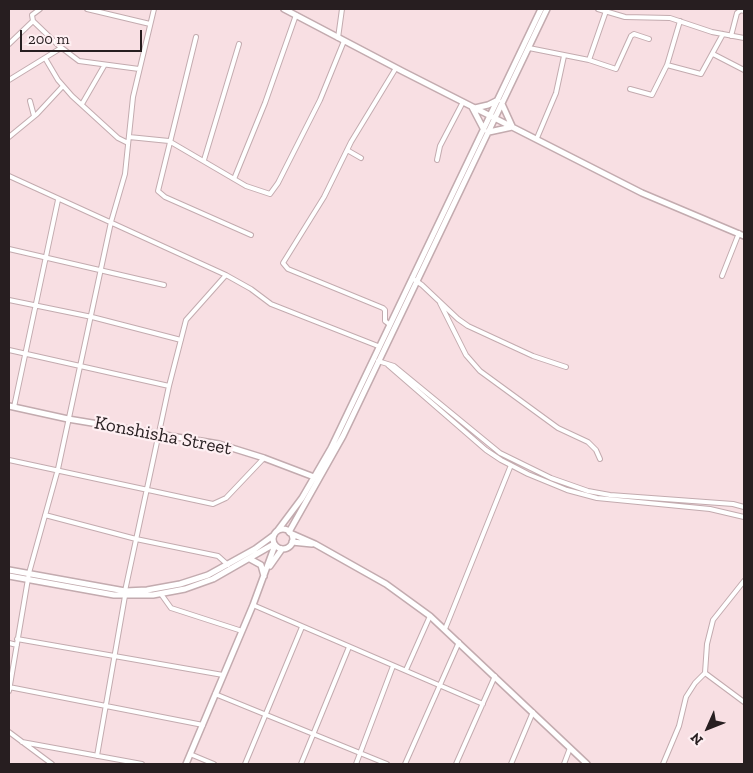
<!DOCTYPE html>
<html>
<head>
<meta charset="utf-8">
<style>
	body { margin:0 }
	#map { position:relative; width:753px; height:773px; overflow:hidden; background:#f8dfe3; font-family:"Zilla Slab",serif }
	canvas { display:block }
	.frame { position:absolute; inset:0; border:10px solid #271e20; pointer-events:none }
	.north { position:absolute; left:683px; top:703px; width:50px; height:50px; -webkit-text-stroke:4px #feeff2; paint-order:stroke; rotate:226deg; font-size:14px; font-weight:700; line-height:20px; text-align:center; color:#271e20 }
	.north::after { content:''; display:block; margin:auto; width:18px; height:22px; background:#271e20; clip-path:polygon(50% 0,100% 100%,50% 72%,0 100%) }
	.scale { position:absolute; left:20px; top:30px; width:122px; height:22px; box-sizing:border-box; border:2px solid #271e20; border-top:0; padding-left:6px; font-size:15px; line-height:18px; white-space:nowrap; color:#271e20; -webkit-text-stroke:4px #feeff2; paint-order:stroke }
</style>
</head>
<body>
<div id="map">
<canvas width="753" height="773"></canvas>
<div class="frame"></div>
<div class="north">N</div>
<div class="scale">200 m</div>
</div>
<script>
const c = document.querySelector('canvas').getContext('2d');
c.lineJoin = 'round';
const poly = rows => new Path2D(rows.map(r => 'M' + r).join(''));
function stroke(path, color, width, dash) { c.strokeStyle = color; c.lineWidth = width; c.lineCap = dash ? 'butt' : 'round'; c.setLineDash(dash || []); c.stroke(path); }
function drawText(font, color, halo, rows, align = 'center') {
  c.font = font + ' "Zilla Slab",serif'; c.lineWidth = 4.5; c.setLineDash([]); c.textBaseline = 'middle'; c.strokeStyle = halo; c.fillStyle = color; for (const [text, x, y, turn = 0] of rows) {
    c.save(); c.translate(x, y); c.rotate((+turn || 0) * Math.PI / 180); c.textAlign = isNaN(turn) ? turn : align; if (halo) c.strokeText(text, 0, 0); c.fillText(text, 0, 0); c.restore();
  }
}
const street = poly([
	[87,9,150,24],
	[598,9,625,17,670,18,712,32,744,38],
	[33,21,58,45,79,61,139,69],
	[680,21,667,65,701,74,723,34],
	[731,36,737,13,741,10,744,11],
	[196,37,158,191,165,197,251,235],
	[338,38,342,9],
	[9,44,33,21,32,15,40,9],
	[529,48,589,60,616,69,631,36,634,34,649,39],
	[713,54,744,70],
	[45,58,58,80,72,96,118,138,128,143],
	[589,60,606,11],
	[9,80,61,48],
	[630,89,652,95,667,65],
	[30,101,34,116],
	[82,104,104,66],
	[9,137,37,114,63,86],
	[129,137,169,141,246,186,270,194,278,183,320,100,344,41],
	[537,138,556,93,564,56],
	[347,150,361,158],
	[204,160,239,44],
	[437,160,440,146,463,102],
	[9,176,226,275,251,289,271,304,378,346],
	[234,179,265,103,296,15],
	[9,249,164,285],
	[722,276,739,233],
	[412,278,422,285,458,319,468,326,533,356,566,367],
	[9,300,92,317,181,340],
	[440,303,466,355,480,371,558,428,588,442,596,450,600,459],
	[389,324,385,321,385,310,383,308,288,269,283,263,324,197,351,142,396,68],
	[9,350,169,386],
	[378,361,394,366,500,453,551,478,588,491,610,495,733,504,744,507],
	[388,365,486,450,501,460,528,474,567,490,597,498,710,509,744,517],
	[14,407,58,200],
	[9,460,213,504,226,498,264,458],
	[45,515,136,539,218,556,228,565],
	[125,591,169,386,186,320,226,275],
	[161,594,171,608,242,631],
	[253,605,483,704],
	[445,629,511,465],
	[17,639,223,675],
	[9,643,17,645],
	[406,670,430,616],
	[705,673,744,702],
	[9,687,203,725],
	[9,691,29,573,58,469,111,222,125,174,133,97,154,9],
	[215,694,387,764],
	[9,732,52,764],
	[22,742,142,764],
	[190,754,214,764],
	[97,756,125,596],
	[245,764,302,627],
	[301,764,349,647],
	[356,764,393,666],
	[405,764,459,642],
	[456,764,495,676],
	[511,764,533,712],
	[564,764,570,748],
	[663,764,679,726,686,697,695,683,705,673,707,644,713,620,744,581]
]);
const secondary = poly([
	[284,9,402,71,642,193,744,236],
	[502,104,512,126],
	[472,107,484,130],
	[475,108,488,105,498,100],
	[489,132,512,127],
	[9,406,68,419,219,444,264,458,314,477],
	'273 539a10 10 0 1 1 20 0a10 10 0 1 1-20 0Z',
	[278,530,302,498,331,448,541,9],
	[289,532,343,436,547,9],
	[290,533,315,544,386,584,430,616,587,764],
	[292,542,312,544],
	[250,559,261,565,264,576],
	[270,566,282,549],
	[9,570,125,591,147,590,180,584,208,575,255,549,274,535],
	[9,576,114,595,153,595,185,589,213,579,274,544],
	[186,764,253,605,275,545]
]);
const streetNames = [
	["Konshisha Street",163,436,11]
];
stroke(street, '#c3abaf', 6);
stroke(secondary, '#c3abaf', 8);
stroke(street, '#fff', 4);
stroke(secondary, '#fff', 5);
drawText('19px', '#271e20', '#feeff2', streetNames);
</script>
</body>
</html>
